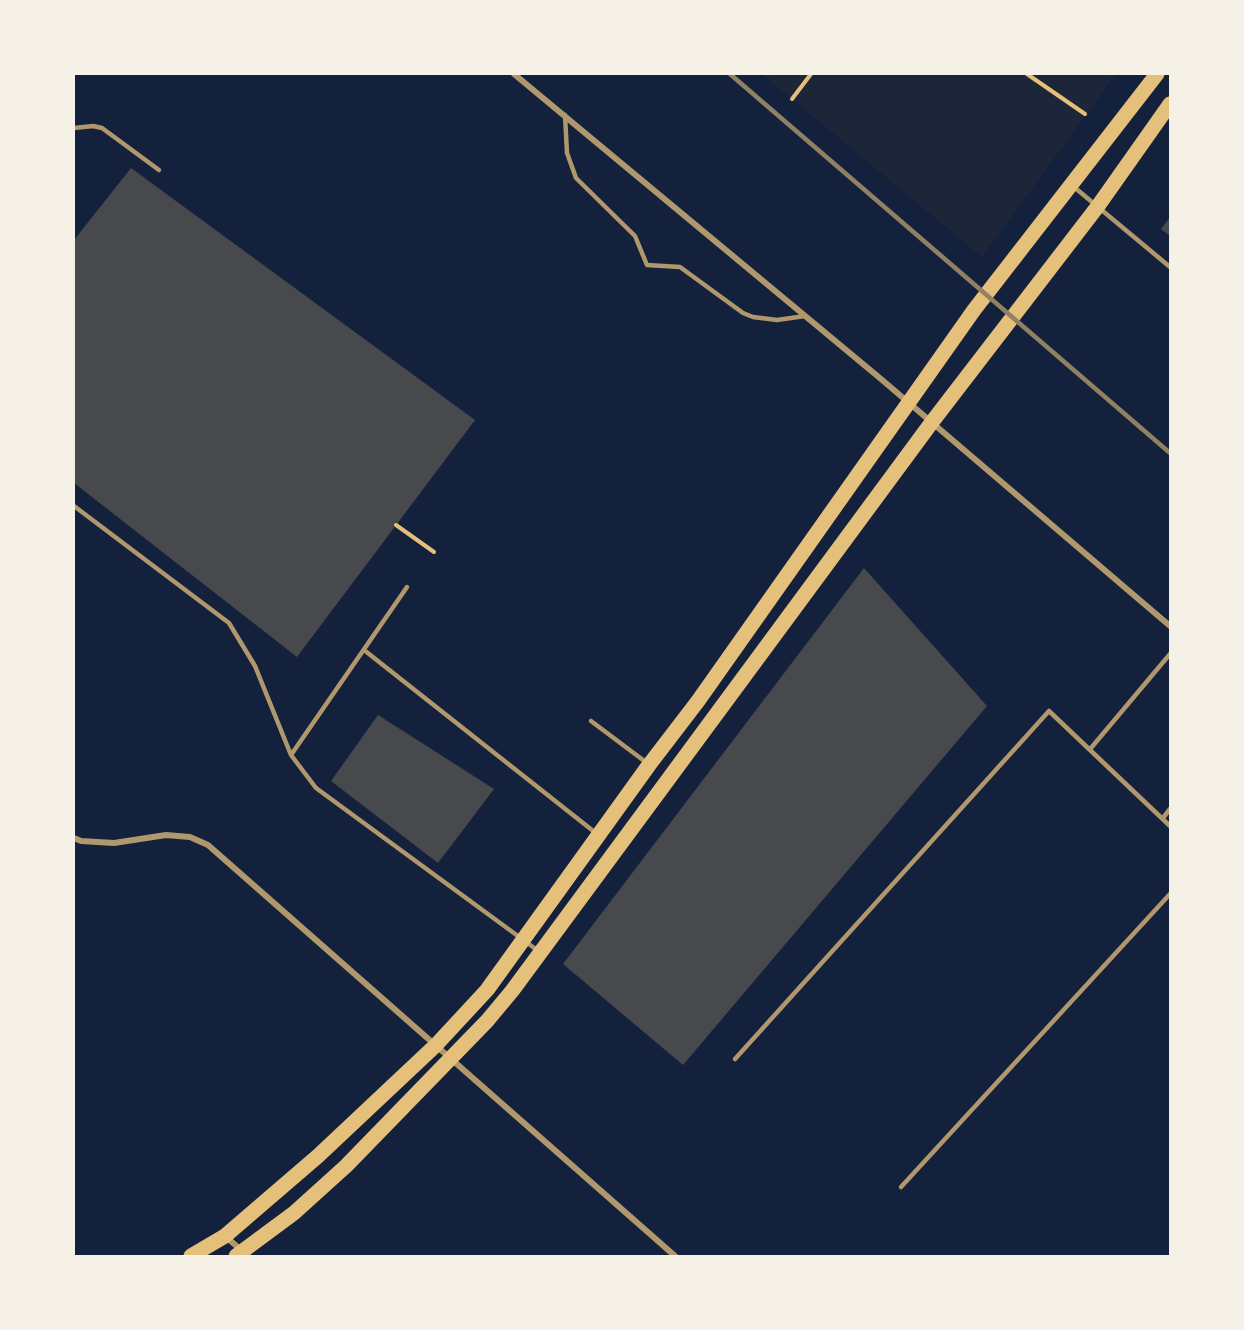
<!DOCTYPE html>
<html>
<head>
<meta charset="utf-8">
<style>
	body { margin:0 }
	#map { position:relative; width:1244px; height:1330px; overflow:hidden; background:#14213d; font-family:"Noto Sans",sans-serif }
	canvas { display:block }
	.frame { position:absolute; inset:0; border:75px solid #f6f1e7; pointer-events:none }
</style>
</head>
<body>
<div id="map">
<canvas width="1244" height="1330"></canvas>
<div class="frame"></div>
</div>
<script>
const c = document.querySelector('canvas').getContext('2d');
c.lineJoin = 'round';
function paint(path, color) { c.fillStyle = color; c.fill(path, 'evenodd'); }
const poly = rows => new Path2D(rows.map(r => 'M' + r).join(''));
function stroke(path, color, width, dash) { c.strokeStyle = color; c.lineWidth = width; c.lineCap = dash ? 'butt' : 'round'; c.setLineDash(dash || []); c.stroke(path); }
const green = poly([
	[762,74,1116,74,982,257]
]);
const building = poly([
	[131,168,475,420,297,657,74,483,74,240],
	[1170,217,1170,236,1161,229],
	[864,568,987,706,683,1065,563,964],
	[378,715,494,789,438,863,331,781]
]);
const path = poly([
	[1027,74,1085,114],
	[792,99,811,74],
	[396,525,434,552]
]);
const service = poly([
	[565,115,567,153,576,178,635,236,647,265,680,267,743,313,753,317,777,320,805,316],
	[74,128,93,126,102,128,159,170],
	[1074,187,1170,267],
	[74,506,229,623,255,666,291,755,316,788,537,950],
	[364,650,597,834],
	[591,721,647,763],
	[1091,748,1170,654],
	[291,755,407,587],
	[1163,818,1170,809],
	[735,1059,1049,711,1170,826],
	[901,1187,1170,894]
]);
const minor = poly([
	[514,74,881,379,1170,626],
	[74,838,81,841,114,843,166,835,190,837,208,845,675,1256],
	[225,1236,248,1256]
]);
const primary = poly([
	[191,1256,225,1236,318,1156,436,1045,487,990,649,765,698,701,974,310,1157,74],
	[236,1256,294,1213,346,1166,487,1021,512,991,932,422,1098,206,1170,104]
]);
const rail = poly([
	[730,74,1170,453]
]);
paint(green, '#1d2539');
paint(building, '#48494c');
stroke(path, '#e5c07b', 4);
stroke(service, '#b1986c', 4.5);
stroke(minor, '#b1986c', 6);
stroke(primary, '#e5c07b', 15);
stroke(rail, '#918062', 4.5);
</script>
</body>
</html>
